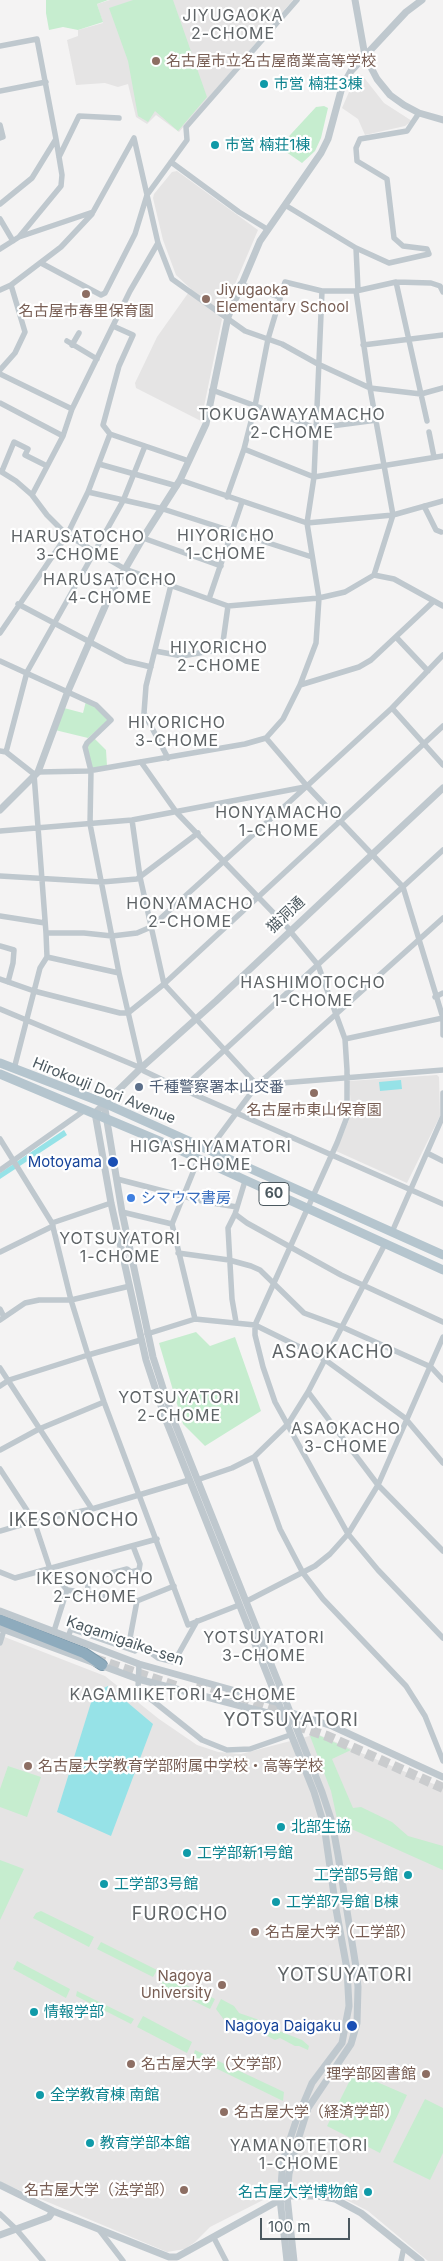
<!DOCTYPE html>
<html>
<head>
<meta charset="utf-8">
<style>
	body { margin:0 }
	#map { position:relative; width:443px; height:2261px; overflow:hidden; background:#f4f3f3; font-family:Inter,sans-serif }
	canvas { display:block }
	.scale { position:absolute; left:260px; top:2218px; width:90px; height:22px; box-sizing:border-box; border:2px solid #4b585f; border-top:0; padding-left:6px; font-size:15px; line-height:18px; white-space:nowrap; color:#4b585f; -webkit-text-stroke:4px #fff; paint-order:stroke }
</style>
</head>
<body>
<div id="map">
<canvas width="443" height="2261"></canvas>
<div class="scale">100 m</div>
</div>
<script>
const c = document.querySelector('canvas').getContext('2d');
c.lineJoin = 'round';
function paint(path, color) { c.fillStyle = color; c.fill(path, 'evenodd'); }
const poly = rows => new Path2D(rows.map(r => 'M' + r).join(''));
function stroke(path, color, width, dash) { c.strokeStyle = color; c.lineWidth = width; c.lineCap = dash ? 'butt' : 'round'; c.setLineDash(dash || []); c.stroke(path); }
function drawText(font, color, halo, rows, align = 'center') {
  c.font = font + ' Inter,"Noto Sans JP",sans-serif'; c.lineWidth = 4.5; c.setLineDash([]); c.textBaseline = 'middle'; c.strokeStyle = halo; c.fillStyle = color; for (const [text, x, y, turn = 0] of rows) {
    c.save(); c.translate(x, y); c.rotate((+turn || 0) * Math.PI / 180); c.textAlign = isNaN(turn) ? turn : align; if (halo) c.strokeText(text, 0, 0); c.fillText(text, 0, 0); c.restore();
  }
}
const education = poly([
	[110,0,293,0,179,132,156,115,147,124,136,117,128,84,118,87,105,83,76,85,67,40,78,36,78,30,103,23,97,4],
	[362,75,384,103,412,121,405,126,365,135,358,119,342,108,356,76],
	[177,171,258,230,224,310,221,310,220,317,222,319,201,421,136,388,135,383,157,337,191,289,176,275,163,240,153,198,154,194,172,172],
	[437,1075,439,1077,440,1116,407,1183,336,1151,349,1120,351,1107,349,1081],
	[2,1636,105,1676,159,1719,197,1745,218,1752,241,1754,317,1734,443,1788,443,2261,428,2261,368,2211,339,2196,296,2190,271,2196,210,2227,195,2242,185,2249,167,2252,0,2182,0,1642]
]);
const green = poly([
	[46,0,108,0,97,4,103,22,78,30,63,27,49,30,46,13],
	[133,0,173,0,207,97,178,131,155,111,148,122,138,116,128,61,109,8],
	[324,106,328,108,321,138,315,151,302,163,279,147,316,107],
	[86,701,96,707,108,720,88,738,55,730,64,708,83,713],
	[94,738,106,750,107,766,94,769,91,767,86,747],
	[196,1332,210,1346,235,1337,261,1411,205,1446,183,1424,159,1343],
	[318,1735,351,1750,332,1759,353,1808,361,1807,392,1822,408,1836,443,1846,443,1870,338,1823,331,1791,310,1736],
	[8,1766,41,1777,27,1817,0,1807,0,1789],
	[0,1860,24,1869,0,1920],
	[41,1911,94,1937,89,1947,33,1918,36,1913],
	[101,1942,157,1970,153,1977,97,1949],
	[17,1961,70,1989,66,1998,13,1969],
	[166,1975,215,1999,210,2009,161,1985],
	[77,1991,134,2019,131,2024,76,1996],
	[221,1999,234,2006,239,2013,274,2025,279,2031,302,2040,309,2046,308,2050,299,2046,295,2046,280,2038,275,2040,236,2020,225,2021,216,2009],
	[143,2016,192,2042,187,2053,137,2027],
	[195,2050,284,2092,283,2101,193,2057],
	[354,2072,407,2095,380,2153,327,2126],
	[425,2099,443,2108,443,2153,430,2180,393,2162]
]);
const water = poly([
	[401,1080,402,1089,380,1091,379,1082],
	[64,1130,67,1135,0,1179,0,1173],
	[108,1686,153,1724,111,1836,57,1812,94,1693]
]);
const motorwayTunnel = poly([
	[0,1615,69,1641],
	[95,1659,176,1686],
	[197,1683,288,1712],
	[268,1716,327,1736,443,1788]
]);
const minor = poly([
	[0,46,37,39,56,139,32,178,0,204],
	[0,91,46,82],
	[0,125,3,137,0,138],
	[59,157,79,116,119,118],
	[171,162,239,212,267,229],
	[285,205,356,248,389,263,429,254,427,249,403,246,394,238,387,179,357,161,356,148,360,139,407,131,419,113],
	[0,219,13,241],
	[19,237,93,212,134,138,158,243,172,279,245,331,282,344,318,364,370,388,421,394,443,388],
	[356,248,358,290],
	[0,249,19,237,61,186,62,175,56,139],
	[41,263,101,295,105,293,135,234,147,195,187,140,186,127,297,0],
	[396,282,427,421],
	[240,284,279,297],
	[0,290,11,285,61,247,92,214],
	[356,291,370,388,393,515,443,501],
	[113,326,133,335,119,366,103,425,110,434,189,461],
	[67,341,97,359],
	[72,345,79,333],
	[363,345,443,335],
	[0,370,15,353,25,332,11,285],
	[0,374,72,409],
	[212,390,316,428,377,420],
	[0,403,63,436],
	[429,432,434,457],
	[110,434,88,492,67,535,125,569,228,606,319,598,345,592,374,575,394,579,443,606],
	[244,449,314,477,443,456],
	[99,464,177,486],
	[0,471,16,481,32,495,47,515,67,535,0,633],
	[2,471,14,442,28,449,25,455,47,466],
	[180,480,307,523,393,515,374,575],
	[88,492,163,509,312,557],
	[32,495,63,436,72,409,130,291,158,243],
	[227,497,244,449,255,406,268,339,285,282,322,291,356,291,396,282,431,283,440,286,443,292],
	[424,506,436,530,441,532],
	[143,538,221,566],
	[209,599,242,502],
	[18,604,126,661,151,667],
	[396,637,428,671],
	[155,651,182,656,222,649,228,606],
	[0,661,96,705,111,720,87,743,85,747,91,771,90,824,119,973],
	[300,685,359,667,371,660,434,601],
	[392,708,443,655],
	[266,738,307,786],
	[0,751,6,752,34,774,46,933,47,957,40,968,14,1069],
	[6,752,27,672,123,501,145,446],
	[168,758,144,713,146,686,171,585],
	[141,762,177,813,290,930],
	[443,765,392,708,307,786,403,887,443,1018,443,1035],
	[38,772,88,771,245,744,266,738,283,719,300,685,316,643,319,598,307,523,314,477,322,291],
	[132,820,140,877,164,984,257,1085],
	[0,831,132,820,305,787],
	[0,876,102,882,137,879,198,833],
	[0,916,45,923],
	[290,931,318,965,345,1039,347,1070,347,1117,337,1143,255,1325,255,1335,263,1367,275,1402,348,1534,378,1570,443,1638],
	[46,933,84,933,112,936,137,933,151,927,307,786],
	[0,946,14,950,13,963,8,982],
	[47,957,119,973,141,1068],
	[0,979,34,991,120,1013,128,1013,164,984,443,726],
	[435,997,443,993],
	[0,1009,141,1068,144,1071,182,1089,443,1204],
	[345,1039,443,1018],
	[257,1085,443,1070],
	[182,1089,443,850],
	[443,1093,443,1117],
	[0,1139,52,1223,71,1300,88,1355,9,1380,0,1386],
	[208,1151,257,1085,443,918],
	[427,1153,443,1161],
	[0,1170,85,1110],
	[117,1179,206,1202,237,1207],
	[122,1212,172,1224],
	[235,1214,247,1223,341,1275,443,1322],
	[52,1223,111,1203],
	[392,1232,443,1116],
	[0,1252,53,1226],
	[178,1253,229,1260,251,1266,260,1270,304,1313,342,1327,431,1367,443,1380],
	[0,1309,4,1317],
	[195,1319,172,1224,198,1160],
	[0,1320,25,1303,39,1300,71,1300,130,1286],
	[236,1322,232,1299,228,1228,235,1214,245,1181],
	[147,1334,195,1319,255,1325,324,1359,405,1418,443,1463],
	[141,1340,88,1355,104,1402,188,1625,239,1605],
	[0,1368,92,1509],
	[308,1392,378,1485,443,1551],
	[0,1450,39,1429,104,1402],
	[254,1457,280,1529,303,1573,323,1599,406,1686,425,1716,443,1761],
	[0,1469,34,1521,50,1569,67,1590,54,1631],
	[197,1480,232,1468,254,1457,288,1424,308,1392,385,1244],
	[0,1531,34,1521,92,1509,189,1480],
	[0,1572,15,1578,157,1539],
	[67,1590,137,1601,174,1586],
	[87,1593,89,1579,127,1569,131,1572,139,1570,140,1564,133,1546],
	[137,1601,130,1638,158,1658,174,1662,197,1621],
	[247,1601,315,1566,330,1554,348,1534,378,1485,443,1337],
	[68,1637,71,1629,135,1651,141,1645],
	[0,1643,4,1630],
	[139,1664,138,1689,202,1740,227,1750,250,1749,290,1735],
	[0,2214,16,2229,43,2261],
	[100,2231,123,2261],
	[214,2238,226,2261],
	[401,2261,404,2247]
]);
const tertiary = poly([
	[355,0,365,56,377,79,390,95,404,105,419,113,443,120],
	[0,810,38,772,68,691,110,595,143,538,180,480,206,424,228,317,260,241,321,153,328,139,342,87,351,71,406,12,422,0],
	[104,1103,122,1212,153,1357,172,1416,322,1792,332,1822,338,1855,356,1967,358,1987,357,2023,351,2044,308,2108,294,2153,289,2174,287,2196,294,2261],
	[0,1611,139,1664,279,1703],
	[0,1628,138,1679,283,1717,287,1716],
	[289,1712,332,1726,443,1777],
	[0,2185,53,2211,169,2257,177,2257,287,2196,318,2196,335,2199,361,2213,421,2261],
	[0,2235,49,2217,53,2211],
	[287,2261,280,2199,283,2160,296,2121,312,2083,342,2043,349,2006,347,1969,336,1909,324,1825,314,1792,165,1418,146,1360,111,1203,95,1113,141,1068,216,1001,443,788]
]);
const primary = poly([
	[0,1063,104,1103,443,1255],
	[0,1074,164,1143,443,1270]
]);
const motorway = poly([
	[0,1620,84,1653,102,1665]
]);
const markers = [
	[156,61,5,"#8d6e63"],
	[264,84,5,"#0f9aa8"],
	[215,145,5,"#0f9aa8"],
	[86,294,5,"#8d6e63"],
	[206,299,5,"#8d6e63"],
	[139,1087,5,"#5c6f8a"],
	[314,1093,5,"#8d6e63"],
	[113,1162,6,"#1a4fb4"],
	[131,1198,5,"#3f7fe0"],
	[28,1766,5,"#8d6e63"],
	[281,1827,5,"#0f9aa8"],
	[187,1853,5,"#0f9aa8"],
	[408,1875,5,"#0f9aa8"],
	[104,1884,5,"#0f9aa8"],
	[276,1902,5,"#0f9aa8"],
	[255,1932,5,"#8d6e63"],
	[222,1985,5,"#8d6e63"],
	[34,2012,5,"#0f9aa8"],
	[352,2026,6,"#1a4fb4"],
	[131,2064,5,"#8d6e63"],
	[426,2074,5,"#8d6e63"],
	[40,2095,5,"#0f9aa8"],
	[224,2112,5,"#8d6e63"],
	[90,2143,5,"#0f9aa8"],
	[184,2190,5,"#8d6e63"],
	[368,2192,5,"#0f9aa8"]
];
const shields = [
	[274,1194,30]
];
const shieldNames = [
	["60",274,1194]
];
const educationNames = [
	["名古屋市立名古屋商業高等学校",166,61],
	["Jiyugaoka",216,290],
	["Elementary School",216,307],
	["名古屋市春里保育園",86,311,"center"],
	["名古屋市東山保育園",314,1110,"center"],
	["名古屋大学教育学部附属中学校・高等学校",38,1766],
	["名古屋大学（工学部）",265,1932],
	["Nagoya",212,1976,"right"],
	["University",212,1993,"right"],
	["名古屋大学（文学部）",141,2064],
	["理学部図書館",416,2074,"right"],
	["名古屋大学（経済学部）",234,2112],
	["名古屋大学（法学部）",174,2190,"right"]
];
const cultureNames = [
	["市営 楠荘3棟",274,84],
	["市営 楠荘1棟",225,145],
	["北部生協",291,1827],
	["工学部新1号館",197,1853],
	["工学部5号館",398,1875,"right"],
	["工学部3号館",114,1884],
	["工学部7号館 B棟",286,1902],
	["情報学部",44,2012],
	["全学教育棟 南館",50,2095],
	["教育学部本館",100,2143],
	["名古屋大学博物館",358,2192,"right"]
];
const streetNames = [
	["猫洞通",286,915,-43],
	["Hirokouji Dori Avenue",104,1091,22],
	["Kagamigaike-sen",125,1641,19]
];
const serviceNames = [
	["千種警察署本山交番",149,1087]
];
const transitNames = [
	["Motoyama",102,1162],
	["Nagoya Daigaku",341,2026]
];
const shopNames = [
	["シマウマ書房",141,1198]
];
const neighbourhoodNames = [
	["JIYUGAOKA",233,16],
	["2-CHOME",233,34],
	["TOKUGAWAYAMACHO",292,415],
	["2-CHOME",292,433],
	["HIYORICHO",226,536],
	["1-CHOME",226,554],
	["HARUSATOCHO",78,537],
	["3-CHOME",78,555],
	["HARUSATOCHO",110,580],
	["4-CHOME",110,598],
	["HIYORICHO",219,648],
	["2-CHOME",219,666],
	["HIYORICHO",177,723],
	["3-CHOME",177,741],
	["HONYAMACHO",279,813],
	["1-CHOME",279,831],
	["HONYAMACHO",190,904],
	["2-CHOME",190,922],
	["HASHIMOTOCHO",313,983],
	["1-CHOME",313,1001],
	["HIGASHIYAMATORI",211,1147],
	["1-CHOME",211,1165],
	["YOTSUYATORI",120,1239],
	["1-CHOME",120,1257],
	["YOTSUYATORI",179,1398],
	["2-CHOME",179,1416],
	["ASAOKACHO",346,1429],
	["3-CHOME",346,1447],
	["IKESONOCHO",95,1579],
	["2-CHOME",95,1597],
	["YOTSUYATORI",264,1638],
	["3-CHOME",264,1656],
	["KAGAMIIKETORI 4-CHOME",183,1695],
	["YAMANOTETORI",299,2146],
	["1-CHOME",299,2164]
];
const quarterNames = [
	["ASAOKACHO",333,1353],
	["IKESONOCHO",74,1521],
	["YOTSUYATORI",291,1721],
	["FUROCHO",180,1915],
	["YOTSUYATORI",345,1976]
];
paint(education, '#e5e4e4');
paint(green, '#c6edcf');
paint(water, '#96e2e7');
stroke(motorwayTunnel, '#caccce', 10, [10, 5]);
stroke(motorway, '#7a97a9', 12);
stroke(minor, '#bfc8ce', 5.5);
stroke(tertiary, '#bfc8ce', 7);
stroke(primary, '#b5c5ce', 9);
stroke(motorway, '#8eabbd', 10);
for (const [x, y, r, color] of markers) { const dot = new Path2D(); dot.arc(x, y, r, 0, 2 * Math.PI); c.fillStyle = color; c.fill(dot); stroke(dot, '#fff', 2); }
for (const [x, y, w] of shields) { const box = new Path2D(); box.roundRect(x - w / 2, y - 11.5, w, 23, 4); c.fillStyle = '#fff'; c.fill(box); stroke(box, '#4b585f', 1); }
drawText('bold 14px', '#4b585f', null, shieldNames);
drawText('15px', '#785e54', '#fff', educationNames, 'left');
drawText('15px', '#0d838f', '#fff', cultureNames, 'left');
drawText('15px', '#4b585f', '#fff', streetNames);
drawText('15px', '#4e5e75', '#fff', serviceNames, 'left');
drawText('15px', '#164399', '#fff', transitNames, 'right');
drawText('15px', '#366cbe', '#fff', shopNames, 'left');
c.letterSpacing = '1px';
drawText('16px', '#5f6467', '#fff', neighbourhoodNames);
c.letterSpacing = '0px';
c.letterSpacing = '1px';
drawText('18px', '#5f6467', '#fff', quarterNames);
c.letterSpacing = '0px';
</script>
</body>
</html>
